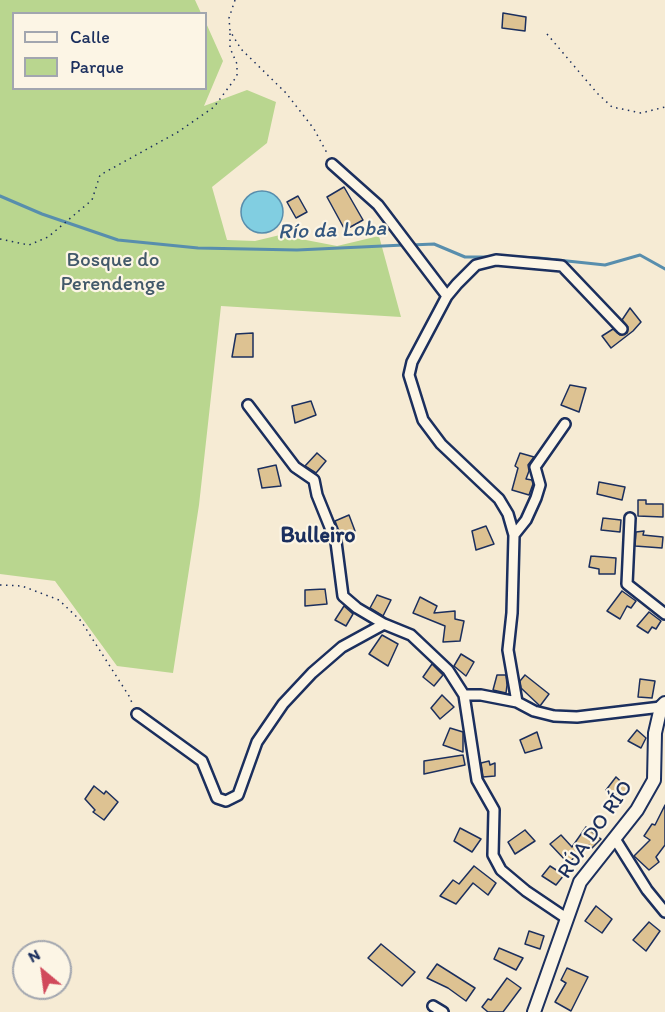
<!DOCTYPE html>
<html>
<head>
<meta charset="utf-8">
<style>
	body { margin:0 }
	#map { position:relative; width:665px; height:1012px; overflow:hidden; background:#f6ebd4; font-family:Itim,sans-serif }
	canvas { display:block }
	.legend { position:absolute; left:12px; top:12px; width:195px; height:78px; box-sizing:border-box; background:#fcf5e5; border:2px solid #a2a6af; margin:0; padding:8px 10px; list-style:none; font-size:18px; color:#1b2f5e }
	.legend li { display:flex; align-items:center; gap:12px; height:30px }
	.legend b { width:30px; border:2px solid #a2a6af }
	.north { position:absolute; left:12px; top:940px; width:60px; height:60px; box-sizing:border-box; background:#fcf5e5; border:2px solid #a2a6af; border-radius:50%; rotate:331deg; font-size:16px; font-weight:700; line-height:24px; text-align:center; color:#1b2f5e }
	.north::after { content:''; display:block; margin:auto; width:21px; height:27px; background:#d1495b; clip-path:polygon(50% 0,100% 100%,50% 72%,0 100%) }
</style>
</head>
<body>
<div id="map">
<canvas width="665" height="1012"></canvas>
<ul class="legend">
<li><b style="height:8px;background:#fcf5e5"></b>Calle</li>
<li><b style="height:16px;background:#b9d68f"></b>Parque</li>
</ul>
<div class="north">N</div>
</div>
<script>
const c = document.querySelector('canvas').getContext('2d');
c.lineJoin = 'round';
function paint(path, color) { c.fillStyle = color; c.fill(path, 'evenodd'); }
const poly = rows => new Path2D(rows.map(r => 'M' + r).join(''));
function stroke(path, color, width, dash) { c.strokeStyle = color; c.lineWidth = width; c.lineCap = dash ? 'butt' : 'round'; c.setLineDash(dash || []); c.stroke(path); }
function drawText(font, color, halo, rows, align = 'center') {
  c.font = font + ' Itim,sans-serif'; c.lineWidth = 4.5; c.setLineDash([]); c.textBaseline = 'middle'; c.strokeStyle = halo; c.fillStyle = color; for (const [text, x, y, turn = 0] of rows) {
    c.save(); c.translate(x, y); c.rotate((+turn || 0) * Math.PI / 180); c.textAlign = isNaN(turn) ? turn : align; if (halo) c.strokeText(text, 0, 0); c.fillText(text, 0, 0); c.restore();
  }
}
const green = poly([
	[0,0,195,0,201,13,14,14,14,88,206,88,206,23,223,61,204,106,247,90,276,102,267,143,212,187,227,240,255,241,280,235,337,246,379,236,401,317,221,306,199,505,173,673,117,666,55,581,0,574]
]);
const water = poly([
	'241 212a21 21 0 1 1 42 0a21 21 0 1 1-42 0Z'
]);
const stream = poly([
	[0,196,42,214,118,240,198,248,297,250,404,245],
	[411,245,434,244,465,257,492,257],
	[517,257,539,258,605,265,640,255,665,269]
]);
const building = poly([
	[503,13,526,17,525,31,502,28,503,13],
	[344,187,363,220,345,230,327,197,344,187],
	[298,196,307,212,296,218,287,202,298,196],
	[630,308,641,322,633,331,611,348,602,336,613,329,620,335,627,333,628,327,622,320,630,308],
	[253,333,253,357,232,357,236,334,253,333],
	[570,385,586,388,579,412,561,405,570,385],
	[311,401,316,415,295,423,292,406,311,401],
	[317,453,326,461,316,473,305,466,317,453],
	[520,453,534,457,528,465,529,471,526,479,532,480,533,484,529,495,512,490,518,468,515,466,520,453],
	[276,465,281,486,262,488,258,469,276,465],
	[599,482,625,487,622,500,597,494,599,482],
	[638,500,646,500,646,504,663,504,663,517,638,516,638,500],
	[349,515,355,531,341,536,335,521,349,515],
	[603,518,621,520,620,532,601,530,603,518],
	[486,526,494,544,476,550,472,531,486,526],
	[644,531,643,535,663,537,662,548,635,546,636,532,644,531],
	[591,556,616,558,615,574,599,574,599,569,589,567,591,556],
	[325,589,327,604,305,606,305,590,325,589],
	[622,591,636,601,631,608,627,606,620,619,607,611,622,591],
	[377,595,391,600,383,616,370,608,377,595],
	[420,597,437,606,434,613,455,611,455,619,464,621,460,641,443,642,445,626,413,613,420,597],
	[344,606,353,614,346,626,335,620,344,606],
	[649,612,661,621,656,629,652,627,648,633,637,626,649,612],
	[382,635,398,644,388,666,369,654,382,635],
	[461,654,474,662,466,676,454,666,461,654],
	[432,664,443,675,434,686,423,677,432,664],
	[497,675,506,675,507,685,506,693,493,690,497,675],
	[525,675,549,694,540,706,521,688,520,681,525,675],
	[640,679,655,681,652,698,638,697,640,679],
	[442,695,454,707,440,719,431,708,442,695],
	[450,728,463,732,463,752,443,745,450,728],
	[637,730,646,738,641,748,628,741,637,730],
	[537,732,542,748,525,753,520,740,537,732],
	[463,755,465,765,424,774,424,761,463,755],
	[489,761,490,765,495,763,495,776,483,777,481,763,489,761],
	[616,777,629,789,621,797,606,790,616,777],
	[94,786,104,794,106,791,118,802,104,820,93,812,95,810,85,799,94,786],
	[665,805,665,845,656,857,659,862,649,870,634,856,650,840,644,836,652,824,655,825,665,805],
	[586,827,601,839,592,848,589,845,568,863,550,844,561,835,572,847,586,827],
	[460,828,481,839,472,852,454,841,460,828],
	[525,830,535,841,515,854,508,842,525,830],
	[474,866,496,883,488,895,473,883,456,904,440,896,453,880,459,884,474,866],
	[550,866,564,875,556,885,542,876,550,866],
	[596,906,612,919,602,933,585,921,596,906],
	[649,922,660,931,646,951,633,940,649,922],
	[529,931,544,936,540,949,525,944,529,931],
	[381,944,415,972,402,986,368,958,381,944],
	[499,948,523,958,516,970,494,959,499,948],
	[437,964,475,988,466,1001,448,988,427,978,437,964],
	[567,968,588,977,571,1011,555,1002,566,983,561,980,567,968],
	[507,978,521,988,503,1012,488,1012,482,1007,488,999,491,1000,507,978]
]);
const path = poly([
	[235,0,229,18,230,31,241,49,286,93,314,129,328,155],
	[547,34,597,93,612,107,641,113,665,107],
	[0,239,29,245,48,237,92,200,100,175,178,132,214,107,237,76,237,64,230,48,230,31],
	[0,585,22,586,59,600,81,621,129,696,133,705]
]);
const minor = poly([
	[332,164,378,205,447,296],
	[248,405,295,467,314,480,317,495,336,542,343,596,357,608,384,624,411,635,448,670,464,695],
	[630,518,627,584,665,614],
	[514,535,526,520,536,498,540,485,535,467,565,424],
	[517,702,508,650,512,613,514,535,508,514,499,499,441,444,423,420,409,375,412,362,447,296,457,284,476,265,496,260,562,266,622,329],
	[137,714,202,761,217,798,226,801,238,795,257,742,283,704,312,673,342,647,384,624],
	[615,839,647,890,665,912],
	[566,918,526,891,501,870,493,855,494,810,477,780,464,695,481,695,517,702,534,711,554,716,577,717,661,707],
	[433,1006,443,1012]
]);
const tertiary = poly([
	[534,1012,580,882,637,810,654,780,655,733,661,707,665,703]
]);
const parkNames = [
	["Bosque do",113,261],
	["Perendenge",113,285]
];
const streetNames = [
	["RÚA DO RÍO",596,830,-55]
];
const waterNames = [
	["Río da Loba",332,231,-2]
];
const neighbourhoodNames = [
	["Bulleiro",318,536]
];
paint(green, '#b9d68f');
paint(water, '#81cee1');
stroke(water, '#588ead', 1.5);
stroke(stream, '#588ead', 3);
paint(building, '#ddc292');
stroke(building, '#1b2f5e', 1.5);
stroke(minor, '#1b2f5e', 14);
stroke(tertiary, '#1b2f5e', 16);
stroke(path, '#1b2f5e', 1.5, [1.5, 4.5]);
stroke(minor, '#fcf5e5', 9);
stroke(tertiary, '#fcf5e5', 12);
drawText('21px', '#42596a', '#fcf5e5', parkNames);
drawText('21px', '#1b2f5e', '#fcf5e5', streetNames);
drawText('italic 22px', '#34577f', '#fcf5e5', waterNames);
drawText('bold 22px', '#1b2f5e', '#fcf5e5', neighbourhoodNames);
</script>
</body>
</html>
